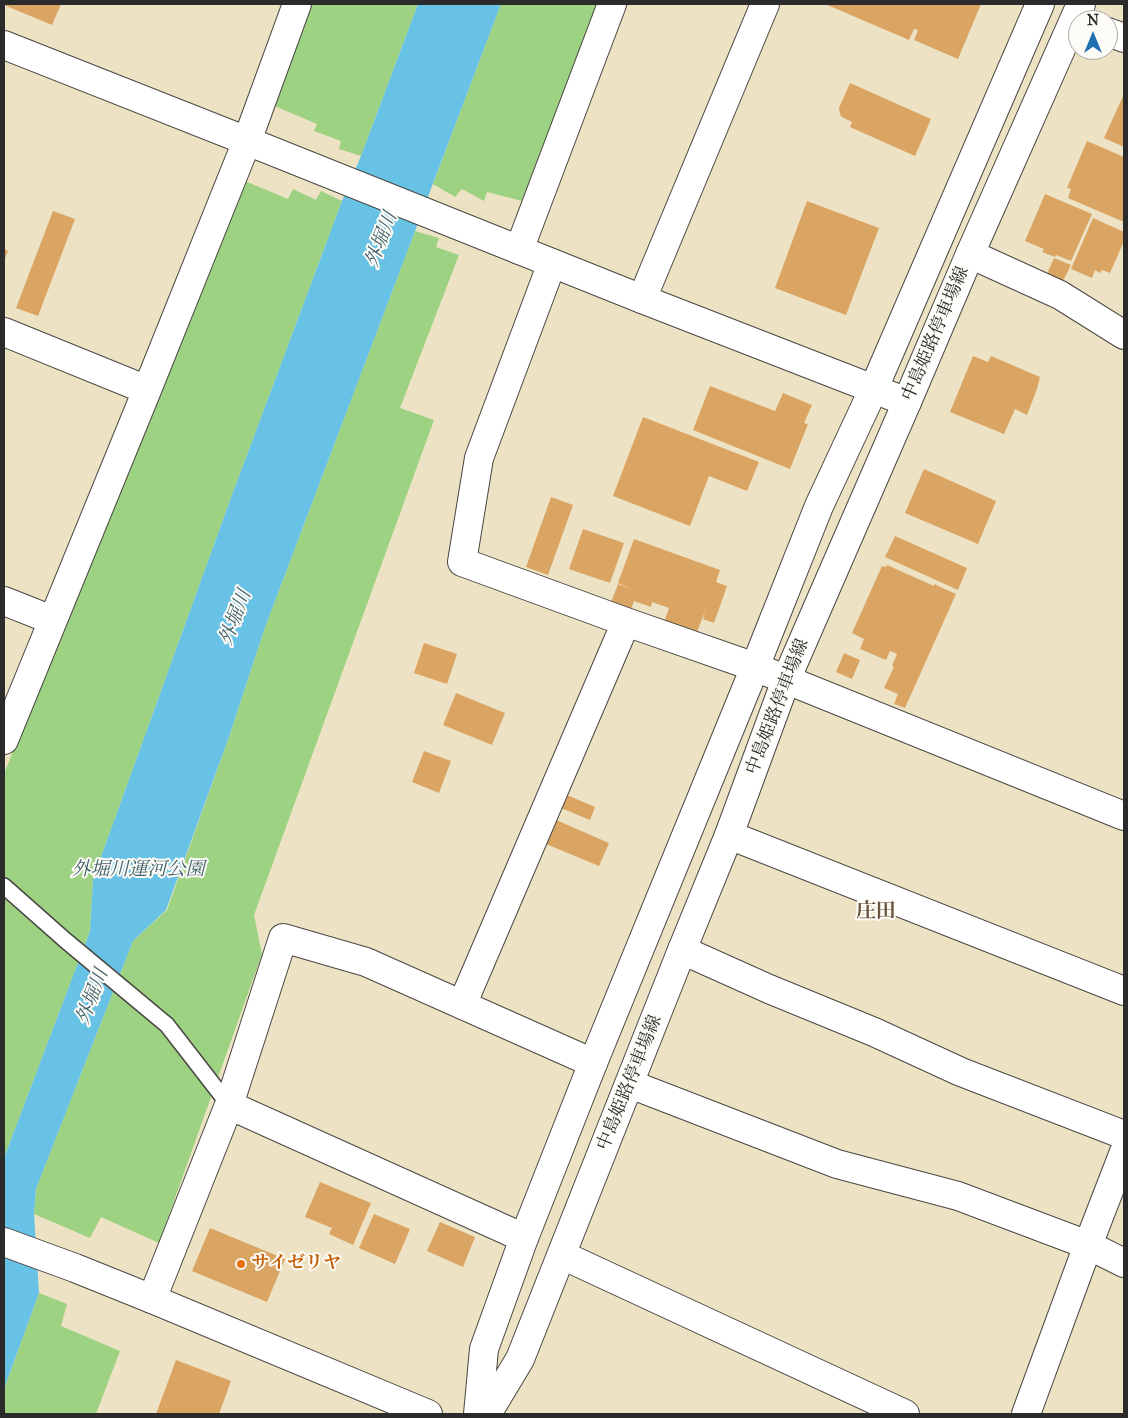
<!DOCTYPE html>
<html>
<head>
<meta charset="utf-8">
<style>
	body { margin:0 }
	#map { position:relative; width:1128px; height:1418px; overflow:hidden; background:#ede3c4; font-family:"IM FELL Great Primer",serif }
	canvas { display:block }
	.frame { position:absolute; inset:0; border:5px solid #2b2b2b; pointer-events:none }
	.north { position:absolute; left:1068px; top:10px; width:50px; height:50px; box-sizing:border-box; background:#fdfcf7; border:1px solid #a9a8a5; border-radius:50%; rotate:0deg; font-size:14px; font-weight:700; line-height:20px; text-align:center; color:#2b2b2b }
	.north::after { content:''; display:block; margin:auto; width:18px; height:22px; background:#1f6fb2; clip-path:polygon(50% 0,100% 100%,50% 72%,0 100%) }
</style>
</head>
<body>
<div id="map">
<canvas width="1128" height="1418"></canvas>
<div class="frame"></div>
<div class="north">N</div>
</div>
<script>
const c = document.querySelector('canvas').getContext('2d');
c.lineJoin = 'round';
function paint(path, color) { c.fillStyle = color; c.fill(path, 'evenodd'); }
const poly = rows => new Path2D(rows.map(r => 'M' + r).join(''));
function stroke(path, color, width, dash) { c.strokeStyle = color; c.lineWidth = width; c.lineCap = dash ? 'butt' : 'round'; c.setLineDash(dash || []); c.stroke(path); }
function drawText(font, color, halo, rows, align = 'center') {
  c.font = font + ' "IM FELL Great Primer","Noto Serif JP",serif'; c.lineWidth = 4; c.setLineDash([]); c.textBaseline = 'middle'; c.strokeStyle = halo; c.fillStyle = color; for (const [text, x, y, turn = 0] of rows) {
    c.save(); c.translate(x, y); c.rotate((+turn || 0) * Math.PI / 180); c.textAlign = isNaN(turn) ? turn : align; if (halo) c.strokeText(text, 0, 0); c.fillText(text, 0, 0); c.restore();
  }
}
const green = poly([
	[309,4,418,4,361,156,339,149,341,141,314,131,317,124,270,104],
	[501,4,597,4,522,201,487,192,484,201,462,189,455,197,433,184],
	[240,179,288,199,293,189,316,200,321,191,342,201,229,503,93,879,90,931,4,1158,4,774],
	[415,231,439,238,436,247,459,255,400,408,434,420,254,915,262,954,159,1243,101,1217,90,1238,34,1214,36,1189,133,941,167,910,229,737,264,630],
	[39,1293,67,1304,61,1326,120,1351,96,1414,4,1414,4,1389]
]);
const water = poly([
	[418,4,501,4,264,630,229,737,166,910,133,941,36,1189,34,1214,39,1293,4,1389,4,1158,90,931,93,879,229,503,342,201,361,156]
]);
const building = poly([
	[4,4,61,4,52,25,4,5],
	[825,4,981,4,958,59,914,40,918,30,914,29,909,40],
	[850,83,931,119,915,156,850,127,852,122,842,117,840,114,839,108],
	[1124,94,1124,147,1104,138],
	[1087,141,1124,157,1124,222,1068,198,1071,189,1067,188],
	[1045,194,1092,214,1071,261,1056,255,1055,257,1042,252,1044,249,1025,241],
	[807,201,879,228,846,315,775,288],
	[53,211,75,219,38,316,16,308],
	[1093,218,1124,232,1124,241,1110,273,1102,270,1100,273,1095,270,1092,278,1071,269],
	[4,249,8,251,4,261],
	[1054,258,1071,265,1062,283,1046,276],
	[973,356,988,362,991,356,1040,377,1037,389,1027,415,1015,409,1004,434,950,412],
	[710,386,775,411,783,393,812,405,804,423,808,424,790,469,693,430],
	[643,417,759,462,747,491,709,476,690,526,613,496],
	[924,469,996,501,978,544,905,513],
	[551,497,573,505,548,575,526,567],
	[583,529,624,543,610,583,569,569],
	[895,536,967,568,958,590,885,557],
	[634,539,720,570,716,582,727,586,714,623,703,619,706,609,696,634,664,622,669,608,652,602,651,607,634,601,630,612,610,605,618,584,631,589,618,583],
	[887,565,934,586,934,584,956,594,905,708,894,704,898,694,884,688,894,667,892,666,897,654,890,651,886,660,860,649,864,639,852,633,882,566,886,567],
	[424,643,457,654,447,684,414,673],
	[844,653,860,660,852,679,836,672],
	[456,693,505,713,492,745,443,725],
	[424,751,451,761,439,793,412,782],
	[567,795,595,807,590,820,561,808],
	[556,820,609,843,599,866,546,844],
	[320,1182,371,1203,353,1245,329,1234,332,1228,305,1217],
	[374,1214,410,1229,395,1264,359,1248],
	[440,1222,475,1237,463,1267,427,1251],
	[210,1228,285,1259,267,1302,192,1271],
	[176,1360,231,1381,219,1414,156,1414]
]);
const service = poly([
	[4,886,65,940,167,1025,229,1105]
]);
const minor = poly([
	[1108,32,1124,38],
	[519,250,612,4],
	[970,254,1060,295,1124,335],
	[552,263,479,458,462,562,626,622,755,667,1124,816],
	[642,299,765,4],
	[4,332,147,390],
	[4,601,52,620],
	[4,740,147,390,247,141,297,4],
	[729,835,1124,991],
	[682,950,769,989,874,1032,961,1072,1124,1135],
	[462,1005,626,622],
	[630,1084,837,1164,958,1196,1088,1245,1124,1263],
	[229,1105,524,1238],
	[562,1255,905,1414],
	[152,1299,229,1105,283,938,366,962,593,1063],
	[1026,1414,1088,1245,1124,1152]
]);
const tertiary = poly([
	[4,45,247,141,642,299,907,402],
	[4,1242,75,1268,152,1299,428,1414]
]);
const secondary = poly([
	[478,1414,484,1349,524,1238,593,1063,755,667,819,506,874,388,1040,4],
	[487,1414,520,1359,682,950,729,835,786,680,907,402,970,254,1081,4]
]);
const markers = [
	[241,1264,5,"#e8710a"]
];
const streetNames = [
	["中島姫路停車場線",936,334,-67],
	["中島姫路停車場線",778,707,-69],
	["中島姫路停車場線",630,1083,-68]
];
const foodNames = [
	["サイゼリヤ",251,1264]
];
const waterNames = [
	["外堀川",382,240,-69],
	["外堀川",236,618,-69],
	["外堀川運河公園",138,870],
	["外堀川",93,997,-69]
];
const quarterNames = [
	["庄田",876,912]
];
paint(green, '#9dd282');
paint(water, '#68c2e5');
paint(building, '#daa463');
stroke(service, '#484742', 18);
stroke(minor, '#484742', 30);
stroke(tertiary, '#484742', 30);
stroke(secondary, '#484742', 30);
stroke(service, '#fff', 15);
stroke(minor, '#fff', 28);
stroke(tertiary, '#fff', 28);
stroke(secondary, '#fff', 28);
for (const [x, y, r, color] of markers) { const dot = new Path2D(); dot.arc(x, y, r, 0, 2 * Math.PI); c.fillStyle = color; c.fill(dot); stroke(dot, '#fdfcf7', 2); }
drawText('18px', '#2b2b2b', '#fdfcf7', streetNames);
drawText('bold 18px', '#c56008', '#fdfcf7', foodNames, 'left');
drawText('italic 19px', '#40606c', '#fdfcf7', waterNames);
drawText('bold 20px', '#68553f', '#fdfcf7', quarterNames);
</script>
</body>
</html>
